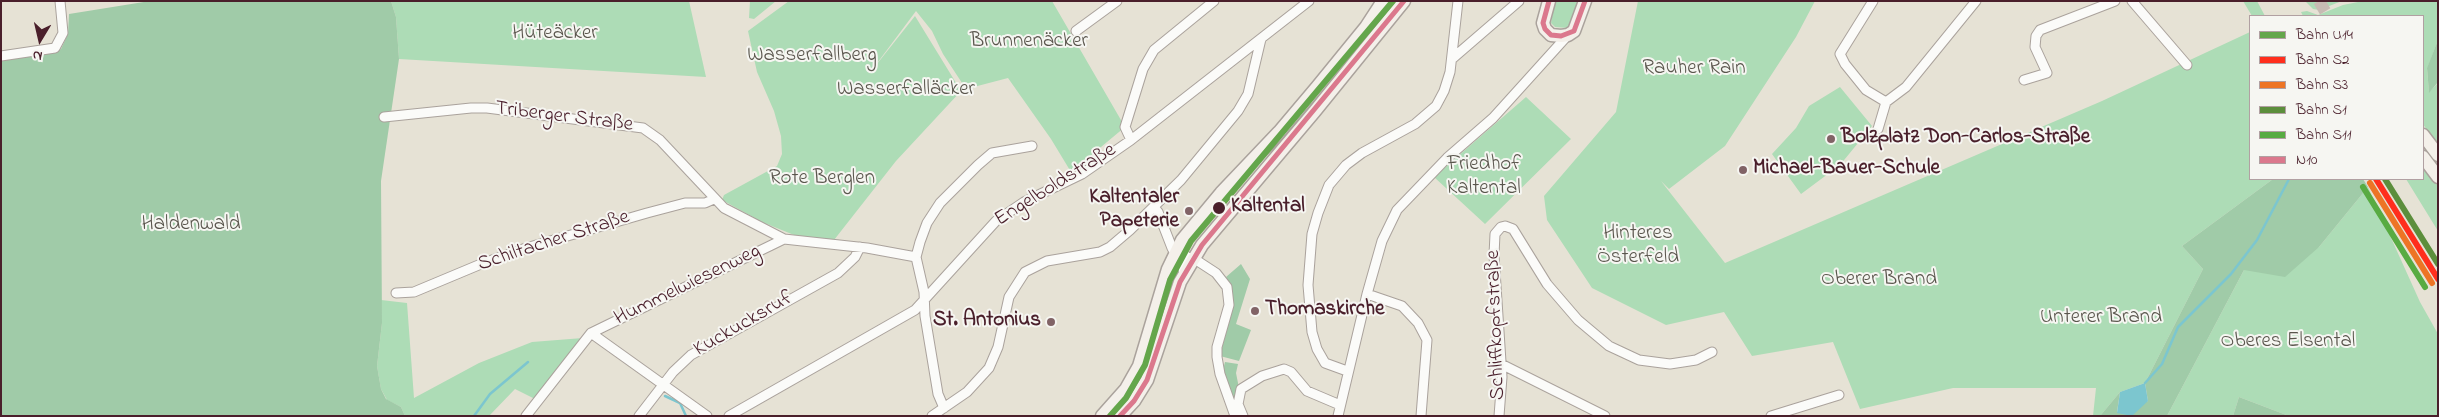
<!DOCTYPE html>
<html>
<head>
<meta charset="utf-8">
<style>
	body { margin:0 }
	#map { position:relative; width:2439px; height:417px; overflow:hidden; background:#e6e2d5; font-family:"Indie Flower",sans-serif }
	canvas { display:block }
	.frame { position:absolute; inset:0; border:2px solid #4a1f2b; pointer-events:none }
	.legend { position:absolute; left:2249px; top:15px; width:175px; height:165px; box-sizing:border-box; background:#f6f6f2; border:1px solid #b1a0a2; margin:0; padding:6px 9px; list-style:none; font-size:15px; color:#4a1f2b }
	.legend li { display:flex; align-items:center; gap:10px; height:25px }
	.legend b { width:25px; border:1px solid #b1a0a2 }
	.north { position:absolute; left:15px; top:15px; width:50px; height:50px; -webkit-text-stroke:4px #f6f6f2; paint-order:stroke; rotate:189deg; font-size:14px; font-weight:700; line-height:20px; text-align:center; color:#4a1f2b }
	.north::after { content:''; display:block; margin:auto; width:18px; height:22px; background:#4a1f2b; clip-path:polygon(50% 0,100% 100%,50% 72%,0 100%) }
</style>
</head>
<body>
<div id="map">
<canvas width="2439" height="417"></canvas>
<div class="frame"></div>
<ul class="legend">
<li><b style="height:6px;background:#64a64b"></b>Bahn U14</li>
<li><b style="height:6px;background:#ff2e1d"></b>Bahn S2</li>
<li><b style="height:6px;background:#ed7425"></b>Bahn S3</li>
<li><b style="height:6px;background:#5c8e3c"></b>Bahn S1</li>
<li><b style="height:6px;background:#58ab42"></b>Bahn S11</li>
<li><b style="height:6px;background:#db788d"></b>N10</li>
</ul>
<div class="north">N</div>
</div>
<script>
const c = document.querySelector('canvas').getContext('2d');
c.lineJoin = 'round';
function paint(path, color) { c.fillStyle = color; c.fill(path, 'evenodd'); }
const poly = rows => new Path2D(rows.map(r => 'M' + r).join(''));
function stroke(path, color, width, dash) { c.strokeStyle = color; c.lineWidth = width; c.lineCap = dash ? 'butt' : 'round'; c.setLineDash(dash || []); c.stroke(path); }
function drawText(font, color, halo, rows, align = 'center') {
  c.font = font + ' "Indie Flower",sans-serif'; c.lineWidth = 4; c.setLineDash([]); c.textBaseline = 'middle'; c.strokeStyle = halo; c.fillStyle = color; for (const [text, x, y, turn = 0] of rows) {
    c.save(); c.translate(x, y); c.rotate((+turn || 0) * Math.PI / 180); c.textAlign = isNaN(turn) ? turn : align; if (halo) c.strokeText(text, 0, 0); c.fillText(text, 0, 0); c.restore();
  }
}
const green = poly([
	[391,1,689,1,706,77,399,59,396,17],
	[750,1,776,1,754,19,749,18],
	[789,1,1052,1,1125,127,1071,172,1051,139,1008,78,966,89,943,54,932,31,916,11,869,74,915,16,961,91,896,161,834,240,794,235,762,222,722,200,724,195,777,166,782,154,781,136,774,111,757,72,748,31],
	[1555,1,1579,1,1568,28,1555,27,1551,23],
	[1638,1,1815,1,1796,37,1725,146,1669,189,1661,181,1725,263,2102,101,2250,32,2250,179,2273,179,2182,246,2203,269,2145,383,2120,392,2100,416,2093,416,2096,388,1953,388,1860,409,1833,342,1752,356,1724,312,1666,325,1592,288,1547,220,1544,196,1616,112],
	[2243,1,2257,1,2265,16,2252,16],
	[2305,1,2342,1,2319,10,2313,9],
	[2363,1,2438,1,2438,40,2427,69,2429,92,2438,83,2438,148,2423,124,2423,16,2303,16,2301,12,2307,11,2318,15,2343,5],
	[1840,87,1872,126,1840,165,1801,194,1772,154,1796,128,1809,106],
	[1526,97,1571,139,1485,224,1434,177],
	[2423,167,2438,186,2438,231,2406,179,2423,179],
	[2368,187,2420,302,2438,334,2438,416,2289,416,2239,397,2233,416,2167,416,2244,270,2319,247],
	[381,300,407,303,414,398,479,363,532,342,583,338,535,399,515,389,489,416,405,416,401,407,387,400,381,389,377,366,382,323]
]);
const forest = poly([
	[150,1,391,1,396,17,399,59,381,181,382,323,377,366,381,389,386,399,401,407,405,416,1,416,1,61,53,53,61,49,68,34,69,14],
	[2438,40,2438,82,2429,93,2427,68],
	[2273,179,2363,179,2368,187,2319,247,2285,277,2244,270,2167,416,2100,416,2120,392,2117,412,2148,401,2145,383,2203,269,2182,246],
	[1241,264,1250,279,1236,324,1251,330,1239,361,1220,356,1233,306,1233,294,1226,277],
	[1225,362,1238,364,1236,373,1239,388,1234,406,1222,365,1224,366],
	[2239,397,2289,416,2233,416]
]);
const water = poly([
	[2145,383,2148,401,2132,416,2117,413,2120,392]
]);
const stream = poly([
	[2145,383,2162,364,2178,327,2231,274,2257,240,2289,179],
	[665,396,680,403,686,416],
	[474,416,490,394,528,362]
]);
const secondaryTunnel = poly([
	[2319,1,2328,16]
]);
const street = poly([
	[1873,1,1840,54,1845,64,1866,90,1886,102],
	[2132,1,2187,65],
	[1076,31,1117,1],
	[1,56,55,48,63,33,60,1],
	[1453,58,1519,1],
	[2024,80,2047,73,2035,47,2036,36,2040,30,2115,1],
	[384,117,471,108,487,108,643,128,660,140,724,208,784,239,867,248,916,257],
	[1878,129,1886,102,1906,87,1976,1],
	[1131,140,1125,127,1143,69,1154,50,1214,1],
	[1154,207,1158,212,1172,248,1182,264,1184,274],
	[1180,244,1186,257,1193,258,1216,273,1227,287,1229,305,1217,347,1217,357,1220,374,1235,416],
	[396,293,414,292,481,264,526,248,647,213,685,203,705,203,714,199],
	[1367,294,1402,306,1418,323,1427,340,1421,416],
	[591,333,707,416],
	[1501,364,1605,416],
	[1347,371,1325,363,1317,349,1312,332,1308,285,1312,234,1318,213,1329,185,1346,165,1362,153,1415,124,1436,106,1444,91,1450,72,1458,1],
	[944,408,938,394,925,316,924,292,916,257,920,242,927,223,940,203,978,165,992,153,1032,146],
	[526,416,591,333,784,239],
	[639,416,673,372,691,355,838,273,855,257,860,247],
	[729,416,915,310,996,221,1024,202,1082,174,1131,140,1309,1],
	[932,416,967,392,989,368,998,347,1009,297,1025,272,1047,261,1100,252,1110,247,1130,230,1181,180,1238,111,1248,94,1261,39],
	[1243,416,1238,404,1241,389,1262,376,1284,369,1291,372,1307,391,1340,405],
	[1338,416,1367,294,1382,241,1397,210,1447,158,1493,118,1568,35],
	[1499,416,1502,377,1494,255,1495,234,1501,227,1505,226,1513,229,1547,284,1578,320,1609,346,1639,360,1670,364,1696,360,1712,352],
	[1771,416,1839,395]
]);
const secondary = poly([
	[1549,1,1543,23,1545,29,1551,35,1561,36,1568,35,1574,31,1585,1],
	[2423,135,2438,155],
	[2423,157,2438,177],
	[1102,416,1126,389,1139,366,1168,269,1182,240,1221,193,1279,132,1317,87,1366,27,1383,1],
	[1120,416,1134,401,1147,380,1180,282,1202,245,1315,111,1404,1]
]);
const bus1 = poly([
	[1549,1,1543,23,1545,29,1551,35,1561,36,1574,31,1585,1],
	[1120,416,1134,401,1147,380,1180,282,1202,245,1404,1]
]);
const rail1 = poly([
	[1110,416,1126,398,1145,365,1170,280,1191,241,1393,1]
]);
const rail2 = poly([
	[2376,179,2438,279]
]);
const rail3 = poly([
	[2370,183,2432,283]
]);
const rail4 = poly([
	[2385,179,2438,264]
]);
const rail5 = poly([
	[2363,187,2425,287]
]);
const markers = [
	[1831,139,5,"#816366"],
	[1743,170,5,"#816366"],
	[1219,208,7,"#4a1f2b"],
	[1189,211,5,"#816366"],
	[1255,311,5,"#816366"],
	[1051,322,5,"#816366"]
];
const parkNames = [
	["Hüteäcker",555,35],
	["Brunnenäcker",1029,43],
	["Wasserfallberg",812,57],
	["Rauher Rain",1694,70],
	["Wasserfalläcker",906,91],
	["Friedhof",1484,166],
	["Kaltental",1484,190],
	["Rote Berglen",822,180],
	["Haldenwald",191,226],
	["Hinteres",1638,235],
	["Österfeld",1638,259],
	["Oberer Brand",1879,281],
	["Unterer Brand",2101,319],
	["Oberes Elsental",2288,343]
];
const streetNames = [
	["Triberger Straße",564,118,7],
	["Engelboldstraße",1056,186,-32],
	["Schiltacher Straße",554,242,-18],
	["Hummelwiesenweg",688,286,-26],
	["Kuckucksruf",744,325,-30],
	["Schliffkopfstraße",1497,325,-92]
];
const poiNames = [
	["Bolzplatz Don-Carlos-Straße",1841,139],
	["Michael-Bauer-Schule",1753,170],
	["Kaltentaler",1179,199,"right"],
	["Papeterie",1179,223,"right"],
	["Thomaskirche",1265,311],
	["St. Antonius",1041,322,"right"]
];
const stopNames = [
	["Kaltental",1231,208]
];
paint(green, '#addcb6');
paint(forest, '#a0cba8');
paint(water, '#7cc6cf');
stroke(stream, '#7cc6cf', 2.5);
stroke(secondaryTunnel, '#c7bbb3', 12, [12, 6]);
stroke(street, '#aaa29c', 11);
stroke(secondary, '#aaa29c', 15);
stroke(street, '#fbfbf9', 9);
stroke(secondary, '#f4f0ea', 12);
stroke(bus1, '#db788d', 5);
stroke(rail1, '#64a64b', 6);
stroke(rail2, '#ff2e1d', 6);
stroke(rail3, '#ed7425', 6);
stroke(rail4, '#5c8e3c', 6);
stroke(rail5, '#58ab42', 6);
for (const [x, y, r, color] of markers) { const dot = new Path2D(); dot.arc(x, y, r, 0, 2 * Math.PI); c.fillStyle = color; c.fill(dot); stroke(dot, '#f6f6f2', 2); }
drawText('21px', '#5a564d', '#f6f6f2', parkNames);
drawText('21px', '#4a1f2b', '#f6f6f2', streetNames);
drawText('bold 21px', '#4a1f2b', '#f6f6f2', poiNames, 'left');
drawText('bold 21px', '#4a1f2b', '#f6f6f2', stopNames, 'left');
</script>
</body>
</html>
